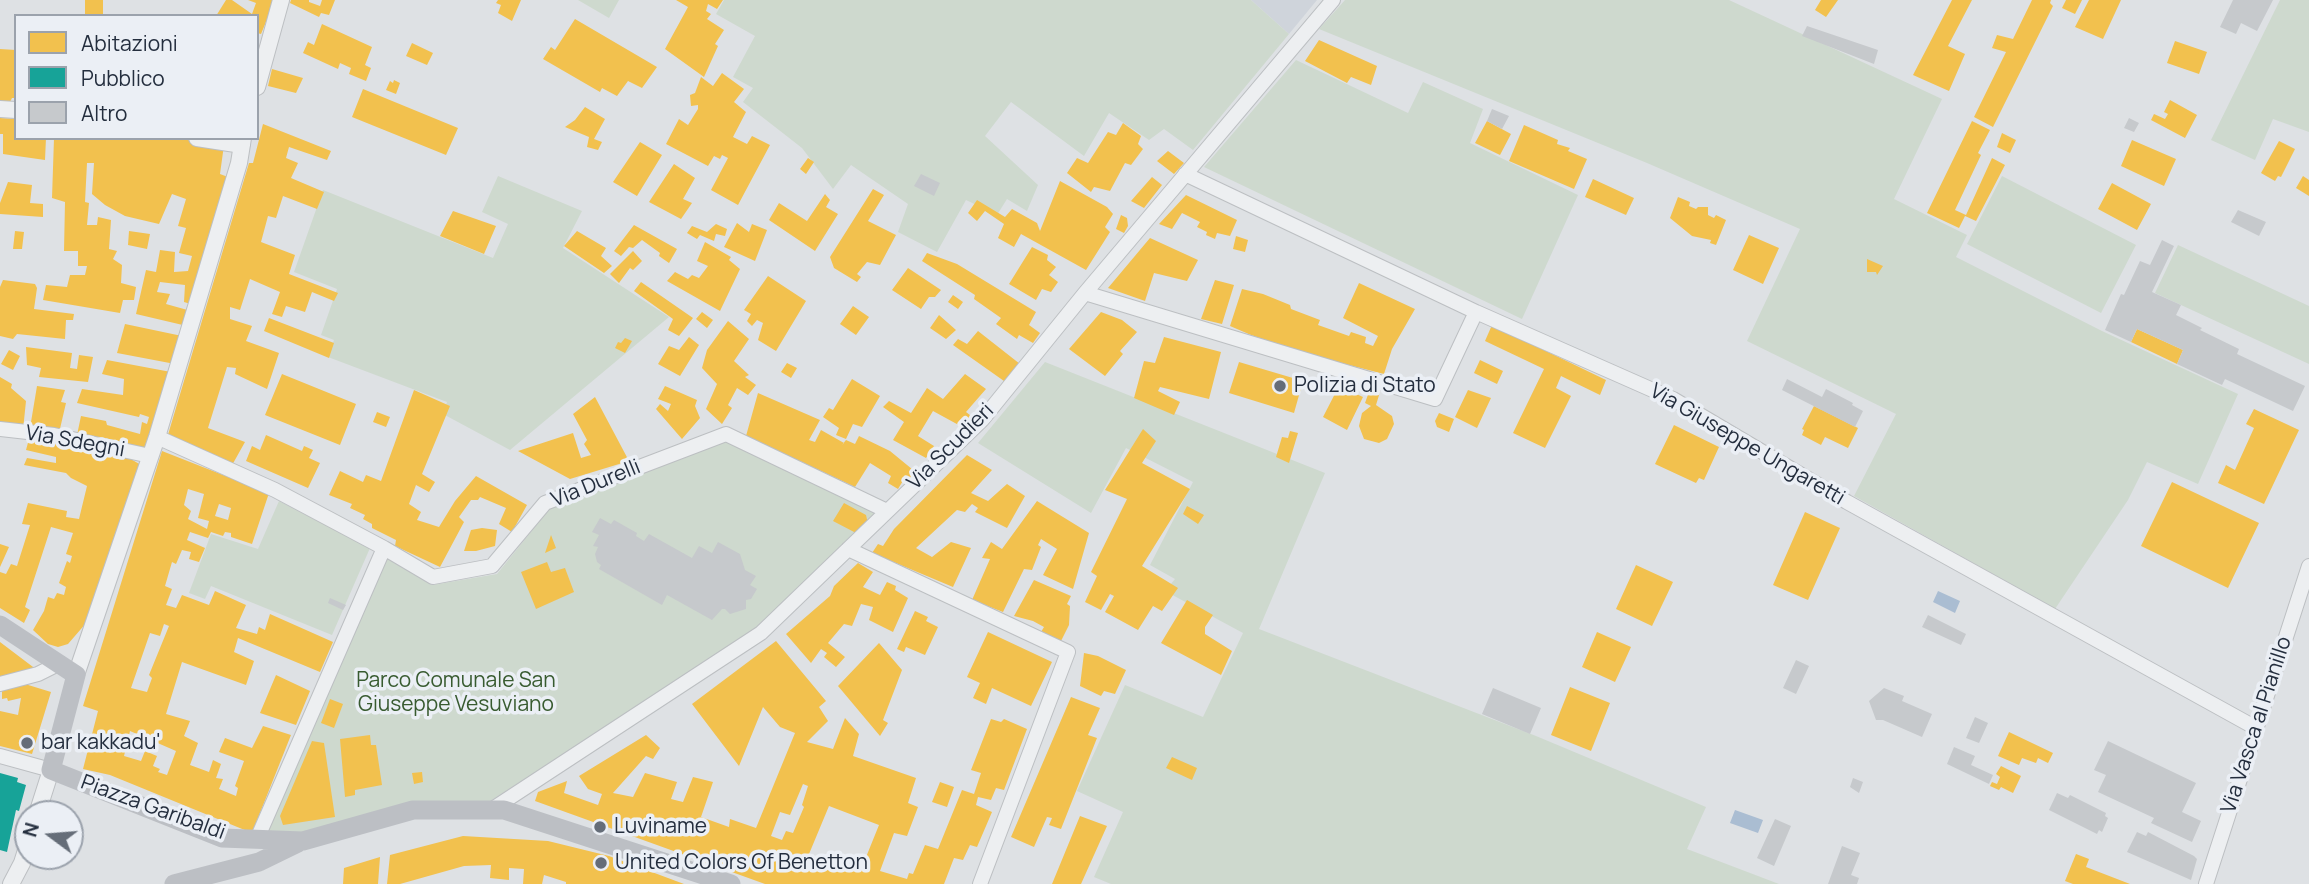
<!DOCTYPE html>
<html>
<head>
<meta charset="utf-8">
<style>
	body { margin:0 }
	#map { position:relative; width:2309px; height:884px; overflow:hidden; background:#dee1e4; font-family:Manrope,sans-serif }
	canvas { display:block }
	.legend { position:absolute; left:14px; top:14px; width:245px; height:126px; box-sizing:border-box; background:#ebeff5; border:2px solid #9ba2ac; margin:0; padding:9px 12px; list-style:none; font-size:21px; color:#242e3e }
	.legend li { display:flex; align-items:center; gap:14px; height:35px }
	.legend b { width:35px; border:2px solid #9ba2ac }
	.north { position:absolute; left:14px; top:800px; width:70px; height:70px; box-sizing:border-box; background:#ebeff5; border:2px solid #9ba2ac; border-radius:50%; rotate:286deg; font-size:19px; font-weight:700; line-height:28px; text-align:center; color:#242e3e }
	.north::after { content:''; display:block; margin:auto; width:24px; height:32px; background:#656d78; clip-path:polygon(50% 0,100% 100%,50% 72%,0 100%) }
</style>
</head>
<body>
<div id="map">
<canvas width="2309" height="884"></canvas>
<ul class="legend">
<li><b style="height:19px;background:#f2c14e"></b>Abitazioni</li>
<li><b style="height:19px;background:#17a398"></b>Pubblico</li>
<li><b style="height:19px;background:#c6c9cc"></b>Altro</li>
</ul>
<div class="north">N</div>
</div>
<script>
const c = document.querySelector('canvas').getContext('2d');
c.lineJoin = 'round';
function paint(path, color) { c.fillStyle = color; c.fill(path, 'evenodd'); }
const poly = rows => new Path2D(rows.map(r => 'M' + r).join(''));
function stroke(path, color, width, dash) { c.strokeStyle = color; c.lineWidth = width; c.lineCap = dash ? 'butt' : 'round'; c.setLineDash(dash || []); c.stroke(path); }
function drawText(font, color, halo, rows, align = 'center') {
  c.font = font + ' Manrope,sans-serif'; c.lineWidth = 7; c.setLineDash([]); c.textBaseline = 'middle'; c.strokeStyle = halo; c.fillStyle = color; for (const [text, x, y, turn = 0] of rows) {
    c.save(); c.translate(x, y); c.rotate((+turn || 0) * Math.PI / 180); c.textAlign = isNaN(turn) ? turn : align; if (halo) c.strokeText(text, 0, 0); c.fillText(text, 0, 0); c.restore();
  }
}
const built = poly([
	[1251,0,1317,0,1289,34]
]);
const green = poly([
	[578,0,619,0,609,18],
	[724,0,1251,0,1289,34,1193,150,1164,129,1149,140,1109,113,1084,156,1011,102,985,136,1038,185,1027,211,1007,199,997,215,966,200,937,252,898,232,908,204,851,165,833,189,802,148,743,102,753,88,733,77,755,36,716,14],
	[1345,0,1729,0,1942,99,1894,199,1967,235,1956,257,2102,331,2238,394,2198,484,2147,462,2128,500,2055,609,1854,496,1896,414,1747,341,1800,229,1647,163,1319,29],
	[2280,0,2309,0,2309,132,2273,119,2255,160,2211,140],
	[1296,60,1408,113,1423,82,1483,109,1470,143,1578,195,1522,319,1204,167],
	[498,176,582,211,563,248,669,317,510,450,443,414,447,402,328,357,334,340,321,335,337,289,294,272,323,190,493,258,508,224,482,212],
	[2002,176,2136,245,2101,313,1967,244],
	[2178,245,2309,306,2309,364,2155,293],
	[1045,362,1325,473,1259,629,1536,736,1706,807,1687,849,1779,884,1111,884,1094,877,1123,812,1077,791,1125,685,1203,717,1243,633,1165,591,1175,579,1150,565,1193,482,1126,448,1091,513,978,443],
	[725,440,876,513,756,629,489,802,305,833,266,833,386,558,432,585,497,574,551,507],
	[279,501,370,548,332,635,211,586,205,599,189,593,211,534,258,549]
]);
const water = poly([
	[1938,591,1960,601,1955,613,1933,602],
	[1735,810,1763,820,1758,833,1730,823]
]);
const homes = poly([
	[85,0,103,0,103,16,85,16],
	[226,0,232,0,252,14,256,3,248,0,275,0,261,34,257,33,257,16,216,16],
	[291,0,309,0,309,2,320,6,322,0,335,0,329,15,321,13,319,17,290,3],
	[498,0,521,0,512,21,498,13,501,5,496,3],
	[676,0,723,0,717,9,708,4,706,11,711,14,707,19,724,30,715,44,718,46,704,77,665,49,688,7],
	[1821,0,1838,0,1826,17,1815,10],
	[1952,0,1972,0,1948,46,1965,54,1949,91,1913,75],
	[2032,0,2051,0,2050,3,2053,6,1993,127,1974,117,2006,52,1992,48,1997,35,2013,39],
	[2066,0,2082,0,2075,14,2062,8],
	[2089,0,2121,0,2103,39,2075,27],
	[575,19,657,67,642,88,628,81,617,96,602,88,600,92,543,59,551,47,555,50],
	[322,24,372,47,365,65,371,68,366,81,349,74,351,68,340,63,338,69,303,53,308,42,314,45],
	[1319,40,1377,66,1371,85,1351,77,1347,83,1305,61],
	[2175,41,2207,52,2199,74,2167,63],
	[412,43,433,53,427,65,406,56],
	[0,49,16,50,16,98,12,98,8,106,0,103],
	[272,69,303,78,296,93,268,86],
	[722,73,744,89,734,102,746,112,733,137,747,144,752,136,770,145,738,205,711,190,728,158,722,155,720,159,714,156,708,166,666,144,679,119,688,125,698,109,698,105,691,106,690,95,695,93,701,77,713,86],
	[394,80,400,83,396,94,386,90,390,81,393,83],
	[363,89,458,128,446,155,352,117],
	[2170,100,2197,115,2185,138,2151,120,2154,114,2165,119,2168,114,2164,112],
	[585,107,605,119,594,139,602,142,598,150,587,147,589,137,565,127,575,120],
	[0,118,16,119,16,138,46,138,45,160,3,154,3,134,0,134],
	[1487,121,1511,134,1500,155,1475,143],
	[1972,121,1990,130,1978,153,1981,155,1955,210,1966,215,1992,158,2005,165,1976,221,1965,216,1959,228,1927,213],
	[1123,123,1141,136,1138,144,1143,149,1131,165,1125,163,1110,191,1094,187,1091,192,1067,173,1077,158,1088,163,1108,132,1116,135],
	[263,124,331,151,327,160,289,147,286,158,298,163,291,178,324,192,317,209,283,196,276,218,268,216,261,242,295,255,289,274,338,293,334,301,312,292,305,312,286,306,282,317,272,314,280,292,250,279,240,310,230,307,230,319,252,326,246,341,279,353,267,389,235,374,236,368,227,367,208,428,245,442,231,467,167,438,249,163,253,163],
	[1524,125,1558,140,1557,144,1570,148,1568,151,1587,159,1574,189,1509,161],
	[2002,133,2016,140,2010,153,1997,147],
	[54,138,177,138,224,145,220,174,228,177,194,305,184,302,185,285,160,282,157,292,170,294,166,304,191,311,187,326,136,314,146,270,156,272,160,250,175,252,174,272,188,271,192,256,179,253,186,228,178,226,186,199,172,194,159,224,125,216,105,205,92,194,94,163,87,163,85,202,89,203,87,225,97,225,98,217,111,220,109,249,117,251,113,259,122,265,121,283,136,287,134,300,123,300,120,313,43,300,46,285,67,287,70,275,85,275,87,266,78,266,78,251,64,251,65,202,52,198],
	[2132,140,2176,159,2164,186,2121,166],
	[2279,141,2295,149,2281,177,2278,176,2275,181,2261,173],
	[640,142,662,155,637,196,613,182],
	[1168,151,1184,163,1174,174,1157,161],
	[808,158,814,162,806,174,800,169],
	[674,164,695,178,683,199,692,203,681,219,649,202],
	[2303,176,2309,180,2309,196,2296,188],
	[1152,177,1162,185,1144,208,1131,201],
	[1593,179,1634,198,1626,215,1585,197],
	[1060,181,1107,207,1113,214,1105,227,1110,232,1086,270,1021,234,1014,247,998,238,1004,224,985,211,977,221,968,213,977,200,1005,217,1012,209,1037,223,1040,231],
	[8,182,32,185,30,203,43,204,43,217,0,214,0,203],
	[2112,183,2151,204,2137,230,2098,209],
	[873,189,884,195,868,221,896,235,880,265,867,262,857,274,861,277,857,282,834,268,830,257],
	[825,194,830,200,826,207,838,214,815,251,769,220,779,203,807,221],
	[1186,195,1237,220,1230,236,1217,233,1215,239,1206,235,1207,232,1197,227,1200,222,1182,213,1172,229,1159,224],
	[1678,197,1690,202,1689,206,1696,209,1698,207,1708,207,1708,215,1714,218,1716,215,1726,220,1716,245,1710,243,1711,240,1692,236,1670,218],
	[453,211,496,226,484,254,440,236],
	[1121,215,1127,218,1128,226,1124,233,1116,229],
	[737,223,749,232,752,224,767,230,755,261,724,247],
	[716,224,727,229,725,236,716,234,714,241,700,235,697,239,687,233,692,226,707,232],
	[634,225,677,249,669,263,659,256,660,253,642,240,633,248,629,247,621,256,614,251],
	[15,231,24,232,22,249,13,249],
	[129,231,150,234,147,249,128,245],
	[577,231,606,248,601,256,612,266,604,273,564,246],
	[1749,235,1779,248,1763,284,1733,270],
	[1236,236,1248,240,1245,252,1233,249],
	[1150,238,1198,260,1187,281,1154,273,1145,301,1108,288],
	[705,242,731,257,729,260,740,269,720,311,667,281,675,272,688,279,692,275,699,278,708,266,697,261],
	[1032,247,1048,255,1047,260,1056,267,1049,275,1058,282,1051,292,1042,289,1036,300,1009,284],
	[633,251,642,261,633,270,630,268,619,283,610,274],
	[927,253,957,264,1036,312,1029,325,1040,333,1033,343,1019,335,1017,339,996,324,1001,318,974,299,975,295,922,261],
	[1867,259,1883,266,1877,275,1876,272,1867,272],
	[908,268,941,290,935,297,929,297,921,309,892,290],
	[768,276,806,301,776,351,758,340,763,323,757,320,752,326,747,321,751,314,744,310],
	[3,280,35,284,37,288,34,309,74,314,73,320,66,320,65,339,17,334,13,339,0,336,0,287],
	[1215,280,1234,285,1222,324,1201,319],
	[641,282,693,318,679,336,668,330,673,319,634,291],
	[1359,283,1415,309,1392,349,1384,374,1310,355,1251,335,1230,326,1242,289,1263,294,1290,305,1291,309,1320,320,1318,325,1349,336,1351,332,1366,337,1365,343,1373,346,1378,336,1343,318],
	[953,295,963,302,958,309,948,302],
	[853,306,869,317,856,335,840,324],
	[702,312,713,320,707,328,696,319],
	[1101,312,1122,320,1137,332,1120,351,1123,354,1105,376,1069,349],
	[939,315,956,330,946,339,930,328],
	[269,318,334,343,329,358,264,331],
	[728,321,749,339,734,361,749,375,745,377,756,385,748,395,737,388,728,405,732,408,722,424,706,409,717,384,702,368,707,350],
	[125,324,182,336,175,364,117,353],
	[1492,325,1606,380,1600,395,1561,376,1556,388,1571,396,1545,448,1513,433,1544,369,1485,341],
	[2137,329,2183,350,2177,364,2131,342],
	[978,331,1020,364,1004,381,953,345,958,339,967,344],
	[689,337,699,345,680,376,658,364,669,346,679,350],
	[1164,337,1221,352,1209,399,1160,387,1158,391,1180,402,1174,415,1134,398,1144,361,1155,363],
	[625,338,632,341,625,353,615,348,618,342,621,343],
	[26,347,72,353,70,368,77,369,79,355,93,357,88,382,39,377,41,368,27,365],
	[9,350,20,356,13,370,1,364],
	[107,360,171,372,146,452,77,435,81,416,106,421,107,425,140,434,142,422,147,424,149,417,140,414,139,417,77,403,82,389,123,395,124,379,102,374],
	[1480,360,1503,371,1497,384,1474,373],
	[1239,362,1303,381,1294,413,1229,393],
	[787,363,797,368,791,378,781,372],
	[282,374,356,404,340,445,265,415],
	[965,374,986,389,966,412,975,419,966,429,933,411,918,436,934,446,926,458,893,440,904,422,883,407,889,401,911,413,927,388,943,399],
	[0,377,12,384,11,388,26,401,23,430,0,427],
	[852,379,880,396,862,427,853,424,846,439,836,435,839,428,823,417,829,408,833,410],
	[37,386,65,390,61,402,66,403,59,433,30,428],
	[665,386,697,400,695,406,700,418,682,439,656,409,660,404,668,411,671,404,658,399],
	[1339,386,1363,397,1347,430,1323,417],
	[1370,389,1380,392,1376,405,1392,416,1394,424,1387,439,1379,443,1364,439,1359,426,1362,413,1371,406,1365,403],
	[414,390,450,406,422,474,435,482,429,492,416,485,409,504,421,512,417,520,439,527,455,501,476,476,527,505,512,532,499,524,506,508,480,497,478,500,471,500,459,517,464,522,440,567,395,546,396,540,372,528,372,524,363,519,365,515,350,508,352,504,329,495,340,471,363,482,366,475,381,481],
	[1468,390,1491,398,1477,428,1455,417],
	[758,393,820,420,809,440,815,442,821,430,844,443,842,445,846,440,855,444,859,436,890,451,918,474,910,482,904,479,898,489,888,483,891,476,870,463,855,487,746,436],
	[595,397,629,461,570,479,518,451,573,433,581,458,591,455,584,444,587,440,573,414],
	[1814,406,1858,428,1848,448,1825,437,1821,445,1802,435,1804,430,1802,429],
	[2254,409,2299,430,2264,504,2218,483,2226,465,2235,470,2254,428,2246,424],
	[377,412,390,417,386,427,373,422],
	[1439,413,1454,419,1449,432,1437,427,1435,421],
	[1674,425,1719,447,1704,480,1699,478,1696,483,1655,464],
	[1143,429,1156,441,1142,463,1190,489,1142,566,1178,588,1162,611,1153,606,1138,630,1105,612,1114,596,1110,594,1101,610,1085,602,1097,576,1091,572,1127,499,1105,490],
	[1290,431,1298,433,1289,463,1276,457,1282,437,1288,438],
	[266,435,302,451,304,446,313,450,309,458,320,463,308,488,246,461,252,446,260,450],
	[29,439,66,446,67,442,129,458,141,465,87,622,68,644,58,647,48,644,33,630,44,611,48,597,54,599,57,593,64,595,66,587,59,583,67,561,70,563,72,556,66,554,73,533,51,527,25,607,30,610,24,623,0,608,0,572,6,574,11,564,17,566,30,525,22,524,28,503,67,511,66,517,79,519,87,486,71,478,66,473,24,465,27,458,56,463,56,457,26,450],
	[162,451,269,493,252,544,231,537,231,533,225,532,223,536,211,532,208,538,190,532,187,540,205,548,199,562,189,559,191,552,182,550,176,564,172,562,165,586,172,589,166,605,176,608,182,595,209,605,215,591,246,605,236,628,257,634,259,627,265,630,270,614,333,642,320,672,238,638,234,652,254,661,246,685,182,662,166,714,190,721,184,736,198,743,190,765,209,772,213,760,221,764,216,778,223,779,219,789,236,796,238,788,235,786,244,761,219,752,225,738,252,748,263,726,291,735,252,833,110,775,83,769,98,711,83,706],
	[188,489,204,494,198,518,209,521,207,529,188,519,191,511,184,505],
	[219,504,231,508,228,520,215,516],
	[164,624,169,626,149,675,152,678,147,692,131,688,150,633,160,636],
	[130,731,176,751,167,775,158,772,160,769,153,766,157,756,145,751,141,761,124,756],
	[967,455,992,470,971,493,988,501,1007,484,1025,496,1007,528,975,512,978,508,972,504,965,512,957,510,916,548,932,557,951,542,971,548,953,587,872,553,878,544,883,546,894,529],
	[2172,482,2259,523,2228,588,2141,546],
	[1037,501,1089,533,1073,589,1043,575,1057,549,1041,539,1038,545,1041,547,1032,570,1024,569,1003,612,972,600,990,559,982,558,991,542,1002,549],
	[844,503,866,515,868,524,856,533,833,521],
	[1187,506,1204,515,1198,524,1183,514],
	[1805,512,1840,528,1808,600,1773,585],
	[482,528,497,530,495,546,476,551,464,551,471,530],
	[551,535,556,548,545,553],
	[0,544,9,547,0,567],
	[547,562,551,572,565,568,574,592,536,609,521,572],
	[858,563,873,572,863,587,880,595,887,582,896,586,895,590,908,598,893,632,869,620,873,607,861,604,852,626,844,624,828,643,845,657,836,667,824,657,827,653,821,649,811,663,786,634,830,596,834,586],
	[1636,565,1673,582,1652,626,1616,609],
	[1034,580,1071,596,1067,604,1070,606,1069,625,1061,641,1041,632,1044,627,1033,621,1014,616],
	[1187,600,1213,615,1205,627,1205,634,1232,651,1221,675,1161,643],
	[915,611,928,617,926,621,938,627,925,655,906,647,904,652,897,649],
	[988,632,1052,662,1031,706,992,688,986,704,973,698,980,683,967,677],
	[1597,632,1631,647,1615,682,1582,667],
	[776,641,826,701,819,707,828,721,807,742,833,749,845,718,859,734,853,756,916,778,908,803,918,807,907,836,894,833,880,871,907,879,909,873,913,874,925,845,938,849,962,790,974,794,981,773,971,770,991,719,1001,722,1004,719,1027,729,1004,790,996,788,991,800,978,797,976,805,992,812,977,847,970,845,963,860,954,858,944,884,765,884,535,801,538,792,567,781,564,793,598,805,602,794,588,789,579,776,646,735,660,748,653,759,646,756,613,793,633,797,645,773,677,782,671,799,683,802,693,777,713,782,701,817,729,827,730,819,756,828,795,733,780,727,763,707,739,766,692,704],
	[803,784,808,786,802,805,804,807,793,833,786,831,782,840,771,836,780,812,790,815],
	[829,806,879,825,860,872,809,854],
	[0,642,37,670,0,677],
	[879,643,902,670,883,720,888,723,880,736,838,686],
	[1084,653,1098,656,1126,670,1115,694,1104,691,1101,696,1080,686],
	[276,675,310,691,296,725,260,713],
	[25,684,51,692,32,754,0,746,0,711,18,715,21,698,8,701,7,698,2,699,2,691],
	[1570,687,1610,703,1591,751,1551,735],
	[1071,697,1100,708,1088,735,1097,738,1061,829,1049,825,1052,818,1047,817,1034,847,1011,837],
	[330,699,343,704,334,728,321,723],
	[2009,732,2053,753,2048,763,2038,758,2036,763,2022,758,2019,765,1998,756],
	[370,735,371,745,376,745,382,785,355,790,355,795,345,797,340,739],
	[312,741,324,743,335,817,283,825,280,816],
	[1172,757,1197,768,1192,780,1166,768],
	[2001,766,2021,776,2013,793,2001,787,1999,790,1990,786,1992,782,1997,784,2000,777,1996,774],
	[422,772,423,782,414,784,412,773],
	[940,782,954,787,947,807,932,802],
	[1080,816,1107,826,1081,884,1052,884],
	[463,836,548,841,609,856,684,884,566,884,566,882,544,875,542,884,523,884,524,869,509,868,509,880,490,878,491,865,464,866,400,884,387,884,390,855],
	[2076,854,2089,859,2086,867,2130,884,2073,884,2065,881],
	[380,857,378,884,343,884,344,868]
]);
const public = poly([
	[0,773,18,778,17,782,26,785,19,811,16,810,7,852,0,850]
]);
const building = poly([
	[2233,0,2273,0,2257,31,2241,23,2236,34,2220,27],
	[1807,26,1878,50,1874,64,1802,36],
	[1492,109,1509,116,1502,129,1487,121],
	[2129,118,2139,123,2134,132,2124,128],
	[921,174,940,183,934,196,914,186],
	[2238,210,2266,222,2259,236,2231,222],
	[2162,240,2174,246,2152,292,2181,305,2176,315,2202,328,2200,330,2239,349,2237,354,2305,386,2293,411,2225,379,2222,385,2177,364,2183,350,2137,329,2131,342,2105,330,2121,294,2124,295,2140,261,2150,265],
	[1787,379,1822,397,1826,389,1853,403,1852,405,1863,411,1855,427,1782,390],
	[600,518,611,524,614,520,637,533,636,536,644,541,649,534,692,558,699,546,712,553,718,542,740,554,745,570,756,576,750,585,757,589,751,599,746,600,746,609,730,614,725,609,722,609,712,620,667,595,662,605,599,569,601,565,597,562,595,554,598,547,593,546,599,535,592,532],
	[330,598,346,605,343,610,328,603],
	[1928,615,1966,634,1961,645,1922,627],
	[1796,660,1809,666,1796,694,1783,688],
	[1493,688,1541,708,1530,734,1482,714],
	[1884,688,1904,696,1902,701,1932,714,1922,737,1883,720,1876,720,1869,701],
	[1975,717,1988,723,1979,743,1966,738],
	[2108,741,2196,783,2182,812,2201,821,2192,842,2151,823,2154,818,2098,792,2106,775,2094,770],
	[1954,747,1975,756,1971,765,1993,775,1989,784,1947,764],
	[1853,778,1863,782,1859,793,1850,787],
	[2057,793,2068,798,2070,795,2106,813,2105,816,2108,818,2102,832,2099,830,2097,834,2049,810],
	[1775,819,1791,826,1774,866,1757,858],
	[2137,832,2146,836,2148,832,2194,856,2197,859,2191,880,2127,852],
	[1842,846,1860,853,1851,875,1859,878,1857,884,1828,884]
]);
const minor = poly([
	[1185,174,1476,312,1673,399,1847,502,2256,728],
	[1085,293,1435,399,1476,312],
	[0,429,54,435,150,456],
	[157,437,275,490,384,548],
	[848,549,1068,652,980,884],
	[0,684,38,674,60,663],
	[0,756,51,770],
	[491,810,761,633,982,420,1085,293,1333,0],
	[257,839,384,548,433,577,492,566,545,503,726,434,887,511],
	[2206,884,2309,566]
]);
const tertiary = poly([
	[257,87,281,0],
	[0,109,16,110],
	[197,138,242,145],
	[76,675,157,437,239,163,243,138],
	[37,814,51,770],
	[11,884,22,863,28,844]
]);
const secondary = poly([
	[0,625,76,675,51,770,222,838,303,841,413,810,504,810,731,884],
	[174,884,259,862,298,843]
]);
const markers = [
	[1280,386,7,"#656d78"],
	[27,743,7,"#656d78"],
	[600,827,7,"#656d78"],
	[601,863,7,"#656d78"]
];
const poiNames = [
	["Polizia di Stato",1294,386],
	["bar kakkadu'",41,743],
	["Luviname",614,827],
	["United Colors Of Benetton",615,863]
];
const streetNames = [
	["Via Sdegni",75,442,10],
	["Via Giuseppe Ungaretti",1747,445,30],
	["Via Scudieri",951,447,-45],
	["Via Durelli",596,484,-22],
	["Via Vasca al Pianillo",2257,725,-72],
	["Piazza Garibaldi",153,808,20]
];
const parkNames = [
	["Parco Comunale San",456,681],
	["Giuseppe Vesuviano",456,705]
];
paint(built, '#cfd4db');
paint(green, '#ced9ce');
paint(water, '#aabdd2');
paint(homes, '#f2c14e');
paint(public, '#17a398');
paint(building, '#c6c9cc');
stroke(minor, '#bcbfc2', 16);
stroke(tertiary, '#bcbfc2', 18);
stroke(minor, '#edeff1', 14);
stroke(tertiary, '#edeff1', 16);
stroke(secondary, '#bcbfc4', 19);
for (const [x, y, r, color] of markers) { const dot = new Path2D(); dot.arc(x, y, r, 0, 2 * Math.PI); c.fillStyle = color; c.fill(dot); stroke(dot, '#ebeff5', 2.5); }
drawText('21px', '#242e3e', '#ebeff5', poiNames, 'left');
drawText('21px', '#242e3e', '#ebeff5', streetNames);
drawText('21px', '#385b30', '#ebeff5', parkNames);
</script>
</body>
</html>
